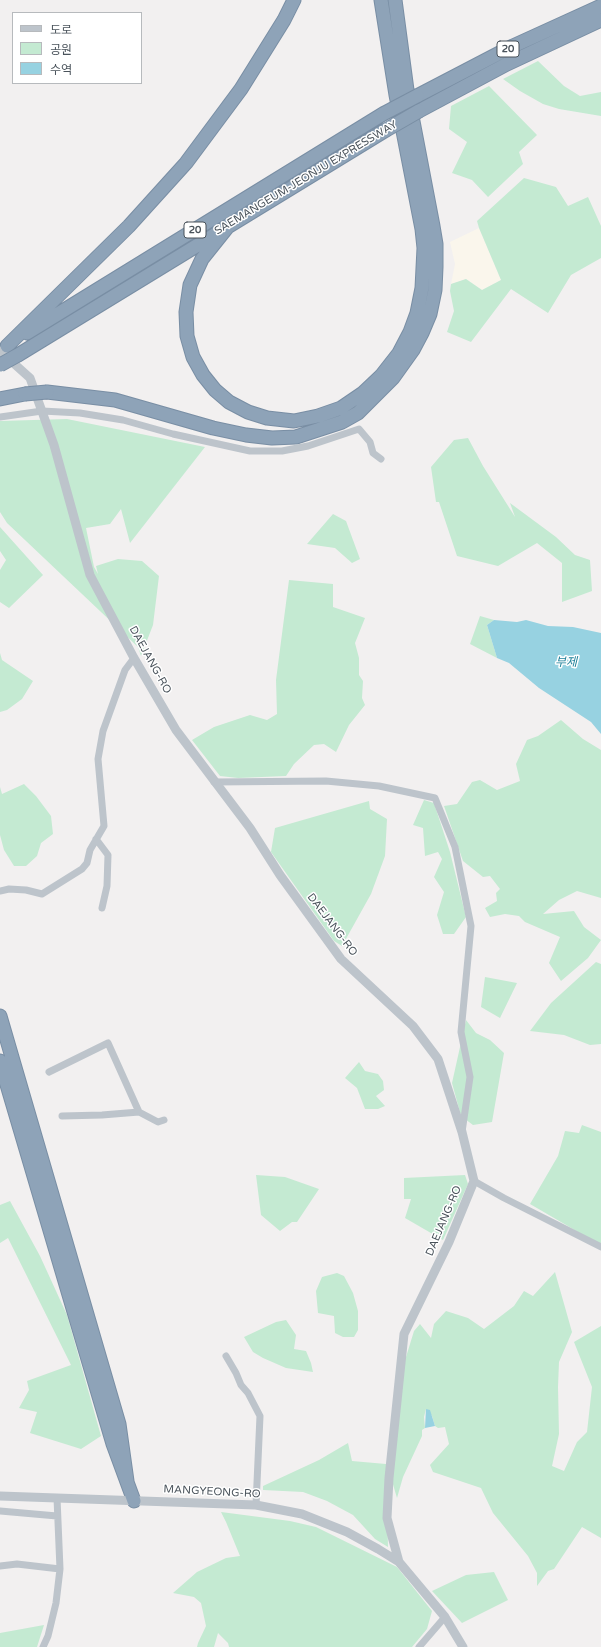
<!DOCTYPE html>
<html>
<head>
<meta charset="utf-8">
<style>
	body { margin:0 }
	#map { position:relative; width:601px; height:1647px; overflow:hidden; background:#f2f0f0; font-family:"Varela Round","Noto Sans KR",sans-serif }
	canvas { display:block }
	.legend { position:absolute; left:12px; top:12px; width:130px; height:72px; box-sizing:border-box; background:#fff; border:1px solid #b7babd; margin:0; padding:5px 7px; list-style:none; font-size:12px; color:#4a535b }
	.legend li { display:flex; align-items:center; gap:8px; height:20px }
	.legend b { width:20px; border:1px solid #b7babd }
</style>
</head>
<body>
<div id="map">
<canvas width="601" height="1647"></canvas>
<ul class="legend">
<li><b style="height:5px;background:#bdc4cb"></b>도로</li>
<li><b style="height:11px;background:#c4ead2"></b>공원</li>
<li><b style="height:11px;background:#97d2e1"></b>수역</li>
</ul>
</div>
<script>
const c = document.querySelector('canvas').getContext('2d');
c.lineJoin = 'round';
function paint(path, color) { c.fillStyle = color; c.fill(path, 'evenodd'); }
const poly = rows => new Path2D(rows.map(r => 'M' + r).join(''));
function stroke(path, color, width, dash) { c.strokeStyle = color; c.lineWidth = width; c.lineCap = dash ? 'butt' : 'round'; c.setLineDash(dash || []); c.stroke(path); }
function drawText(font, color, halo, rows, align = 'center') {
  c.font = font + ' "Varela Round","Noto Sans KR",sans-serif'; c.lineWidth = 3; c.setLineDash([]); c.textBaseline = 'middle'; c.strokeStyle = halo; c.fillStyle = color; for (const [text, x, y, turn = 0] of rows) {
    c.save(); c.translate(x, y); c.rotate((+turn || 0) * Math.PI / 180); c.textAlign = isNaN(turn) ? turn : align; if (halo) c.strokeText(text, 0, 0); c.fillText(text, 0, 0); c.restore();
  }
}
const commercial = poly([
	[479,228,501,280,482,290,466,279,451,284,455,264,450,242]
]);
const green = poly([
	[538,61,564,86,580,96,601,92,601,116,559,109,543,104,520,91,503,79],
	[489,86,537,135,519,152,523,164,488,197,472,180,452,173,467,142,449,129,451,106],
	[524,178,556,187,568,206,588,197,601,226,601,258,571,275,548,313,511,289,471,342,447,332,454,311,450,291,451,284,466,279,482,290,501,280,479,228,477,221],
	[67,419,205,447,130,543,121,509,110,524,86,528,94,567,98,574,96,566,118,559,142,561,159,576,153,625,141,656,138,647,7,523,0,512,0,421],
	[468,438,483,466,515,517,510,503,556,537,575,555,590,560,592,591,562,602,562,563,537,543,498,566,457,556,439,502,436,502,431,467,454,440],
	[333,514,346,521,360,559,352,563,335,548,307,544],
	[0,527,43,575,9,608,0,602,0,570,6,560,0,551],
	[289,580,333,584,333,607,365,618,355,643,359,658,359,675,363,681,362,698,365,705,349,725,336,752,324,744,314,745,294,764,286,776,238,778,220,776,192,740,214,727,250,715,267,720,277,714,276,680],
	[480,616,494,620,487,625,497,658,470,644],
	[0,653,2,660,33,681,22,699,7,710,0,712],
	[561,720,583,739,601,750,601,898,577,891,559,900,543,914,574,911,584,927,601,940,588,958,561,981,549,963,560,937,525,922,519,916,505,914,490,917,485,908,497,901,496,893,500,889,490,876,483,877,463,861,444,806,457,804,472,782,480,780,497,790,520,781,516,764,527,740,538,736],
	[24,784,36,796,51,816,53,834,41,843,37,856,26,866,14,866,4,850,0,835,0,787,2,794],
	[424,800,434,803,450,852,466,917,454,934,443,934,437,915,444,892,434,877,442,859,438,852,425,856,423,828,413,825],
	[369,801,370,809,387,819,385,856,371,894,342,946,334,941,271,852,275,828],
	[596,962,601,964,601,1044,590,1045,564,1035,530,1031,551,1003],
	[485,977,517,983,500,1018,481,1007],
	[466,1020,476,1033,490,1040,504,1053,492,1122,473,1125,461,1116,452,1083],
	[359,1062,365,1071,378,1074,383,1081,384,1090,376,1096,385,1106,378,1109,365,1109,357,1088,345,1078],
	[582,1125,601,1132,601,1243,597,1243,530,1204,558,1156,565,1131,579,1133],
	[256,1175,285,1177,319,1189,297,1222,292,1222,280,1231,261,1215],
	[465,1175,468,1184,443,1240,405,1218,411,1199,404,1199,404,1178],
	[10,1201,40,1256,67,1315,101,1436,81,1449,30,1433,37,1412,19,1408,29,1390,27,1381,71,1365,8,1238,0,1243,0,1205],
	[555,1272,572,1332,559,1362,558,1387,559,1434,552,1466,564,1471,577,1442,587,1432,592,1387,574,1342,601,1326,601,1538,582,1527,554,1569,548,1571,537,1586,537,1573,528,1556,493,1513,481,1488,433,1472,430,1465,449,1444,445,1427,438,1428,435,1426,432,1416,426,1409,424,1417,425,1428,422,1430,422,1436,403,1477,397,1498,392,1481,402,1370,414,1331,420,1324,431,1338,434,1324,446,1311,468,1318,484,1329,514,1306,524,1291,533,1296],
	[337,1273,344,1276,353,1293,358,1311,358,1330,354,1337,343,1337,335,1333,334,1316,318,1313,316,1291,322,1277],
	[286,1320,296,1335,294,1349,306,1351,311,1363,313,1372,286,1368,263,1358,253,1352,244,1337,276,1322],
	[348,1443,352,1461,386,1464,388,1547,375,1539,353,1515,327,1501,303,1492,263,1490,263,1486,319,1460],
	[221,1512,290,1521,316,1527,397,1567,432,1611,427,1629,412,1647,229,1647,228,1643,218,1633,214,1647,197,1647,198,1643,206,1626,201,1603,194,1597,173,1593,197,1572,226,1558,240,1556,226,1522],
	[494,1572,508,1600,462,1623,432,1591,466,1575],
	[44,1625,37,1647,0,1647,0,1633]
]);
const water = poly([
	[494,620,517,622,526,620,548,626,573,627,601,633,601,734,591,722,539,688,509,663,497,658,487,625],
	[426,1409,430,1410,435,1426,425,1428]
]);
const minor = poly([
	[0,417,42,411,80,413,123,420,173,434,250,451,282,451,308,446,359,429,370,442,373,453,381,459],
	[214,782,326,781,379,786,435,798,455,847,471,926,461,1032,470,1077,462,1132],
	[96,839,108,855,107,886,102,908],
	[0,891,9,889,26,890,42,894,82,869,87,863,90,850,104,826,98,759,103,731,125,670,134,658],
	[49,1072,108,1043,139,1112,158,1122,164,1120],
	[62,1116,102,1115,139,1112],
	[474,1181,504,1198,601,1247],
	[226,1356,236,1373,241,1385,248,1393,260,1416,256,1505],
	[0,1511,57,1516],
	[0,1566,17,1564,60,1569],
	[43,1647,48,1636,56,1603,60,1569,57,1498],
	[419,1647,445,1617]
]);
const tertiary = poly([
	[0,351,30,378,54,445,90,575,134,658,176,730,250,828,280,875,341,959,413,1026,438,1059,462,1132,474,1181,449,1242,404,1334,389,1478,387,1518,399,1562],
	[0,1496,256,1505,302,1514,347,1532,378,1549,399,1562,445,1617,463,1647]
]);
const motorway = poly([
	[417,96,513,46,601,6],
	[419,111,507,64,601,20],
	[230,224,202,259,190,285,186,312,187,336,193,357,203,375,215,390,229,402,248,412,267,418,294,421,318,416,341,408,363,393,381,376,399,353,410,332,417,313,422,288,424,248,422,229,396,95,381,0],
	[27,333,383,114],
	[7,346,129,226,186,163,241,89,284,20,294,0],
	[18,355,386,130],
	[47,392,115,400,213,428,246,435,272,438,296,437,342,422,358,413,393,378,413,350,422,333,430,314,435,290,436,267,436,244,433,226,407,90,395,0],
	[0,399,25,394],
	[0,1016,119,1424,127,1481],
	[0,1061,113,1444,134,1501]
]);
const motorwayBridge = poly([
	[383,114,417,96],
	[386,130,419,111],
	[0,365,18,355],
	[25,394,47,392]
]);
const shields = [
	[508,49,22],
	[195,230,22]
];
const shieldNames = [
	["20",508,49],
	["20",195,230]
];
const streetNames = [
	["SAEMANGEUM-JEONJU EXPRESSWAY",306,178,-31],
	["DAEJANG-RO",150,660,61],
	["DAEJANG-RO",332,925,53],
	["DAEJANG-RO",444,1221,-67],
	["MANGYEONG-RO",212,1492,3]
];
const waterNames = [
	["부제",566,663]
];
paint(commercial, '#faf6ec');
paint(green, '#c4ead2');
paint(water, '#97d2e1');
stroke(motorway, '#798ea4', 15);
stroke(minor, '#bdc4cb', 7);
stroke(tertiary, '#bdc4cb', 9);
stroke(motorway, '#8ea3b8', 13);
stroke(motorwayBridge, '#798ea4', 15, []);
stroke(motorwayBridge, '#8ea3b8', 13);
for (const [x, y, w] of shields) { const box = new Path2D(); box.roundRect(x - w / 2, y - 8, w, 16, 3); c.fillStyle = '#fff'; c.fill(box); stroke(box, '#4a535b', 1); }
drawText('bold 10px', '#4a535b', null, shieldNames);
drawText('11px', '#4a535b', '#fff', streetNames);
drawText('italic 12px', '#1f8099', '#fff', waterNames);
</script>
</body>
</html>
